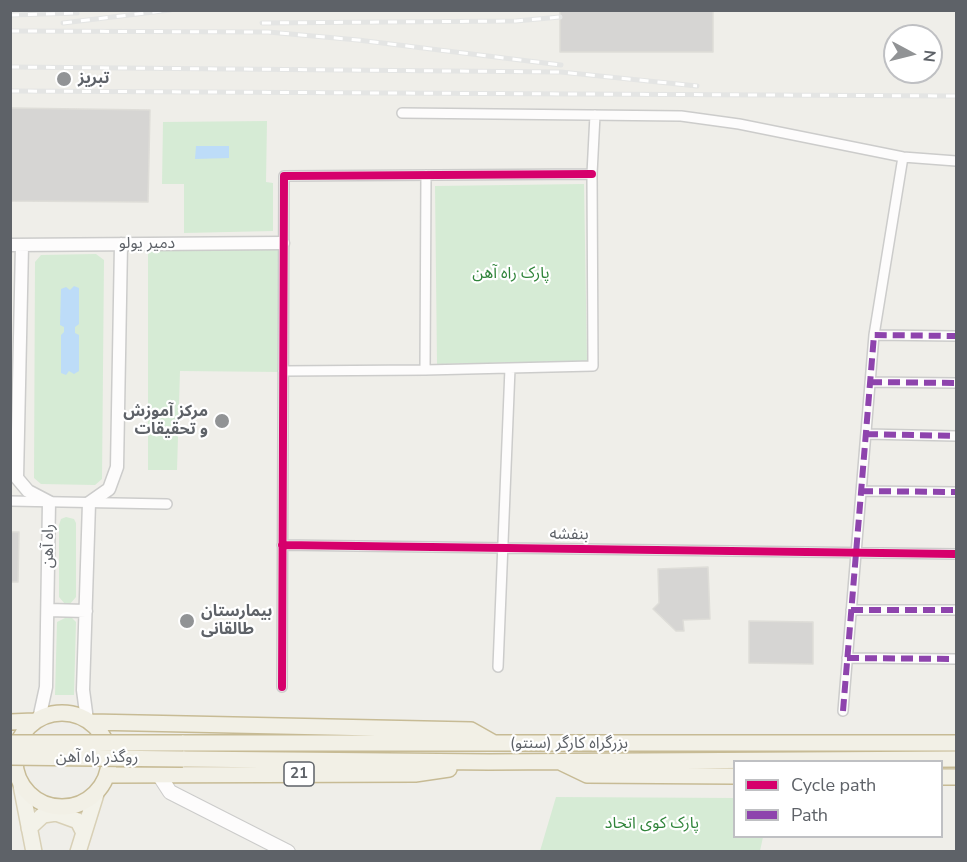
<!DOCTYPE html>
<html>
<head>
<meta charset="utf-8">
<style>
	body { margin:0 }
	#map { position:relative; width:967px; height:862px; overflow:hidden; background:#efeee9; font-family:"Nunito Sans",sans-serif }
	canvas { display:block }
	.frame { position:absolute; inset:0; border:12px solid #5e6268; pointer-events:none }
	.legend { position:absolute; left:733px; top:760px; width:210px; height:78px; box-sizing:border-box; background:#fff; border:2px solid #bfc0c3; margin:0; padding:8px 10px; list-style:none; font-size:18px; color:#5e6268 }
	.legend li { display:flex; align-items:center; gap:12px; height:30px }
	.legend b { width:30px; border:2px solid #bfc0c3 }
	.north { position:absolute; left:883px; top:24px; width:60px; height:60px; box-sizing:border-box; background:#fff; border:2px solid #bfc0c3; border-radius:50%; rotate:97deg; font-size:16px; font-weight:700; line-height:24px; text-align:center; color:#5e6268 }
	.north::after { content:''; display:block; margin:auto; width:21px; height:27px; background:#919395; clip-path:polygon(50% 0,100% 100%,50% 72%,0 100%) }
</style>
</head>
<body>
<div id="map">
<canvas width="967" height="862"></canvas>
<div class="frame"></div>
<ul class="legend">
<li><b style="height:8px;background:#d6006c"></b>Cycle path</li>
<li><b style="height:8px;background:#8e44ad"></b>Path</li>
</ul>
<div class="north">N</div>
</div>
<script>
const c = document.querySelector('canvas').getContext('2d');
c.lineJoin = 'round';
function paint(path, color) { c.fillStyle = color; c.fill(path, 'evenodd'); }
const poly = rows => new Path2D(rows.map(r => 'M' + r).join(''));
function stroke(path, color, width, dash) { c.strokeStyle = color; c.lineWidth = width; c.lineCap = dash ? 'butt' : 'round'; c.setLineDash(dash || []); c.stroke(path); }
function drawText(font, color, halo, rows, align = 'center') {
  c.font = font + ' "Nunito Sans","Noto Sans Arabic",sans-serif'; c.lineWidth = 4.5; c.setLineDash([]); c.textBaseline = 'middle'; c.strokeStyle = halo; c.fillStyle = color; for (const [text, x, y, turn = 0] of rows) {
    c.save(); c.translate(x, y); c.rotate((+turn || 0) * Math.PI / 180); c.textAlign = isNaN(turn) ? turn : align; if (halo) c.strokeText(text, 0, 0); c.fillText(text, 0, 0); c.restore();
  }
}
const green = poly([
	[267,121,266,182,273,183,273,231,184,233,184,184,162,184,163,122],
	[584,184,587,361,437,364,435,186],
	[280,247,281,372,180,371,177,470,148,470,148,249],
	[96,254,104,260,102,479,95,485,41,484,34,478,35,262,41,255],
	[66,517,74,519,76,523,76,597,70,604,65,604,59,597,59,525,61,519],
	[67,617,72,618,76,622,74,695,55,695,57,622],
	[556,797,734,798,734,836,763,837,760,851,540,851]
]);
const water = poly([
	[196,146,229,146,229,158,195,159],
	[74,286,79,288,79,324,75,327,75,333,79,335,79,371,74,374,69,371,66,375,61,373,61,335,64,332,64,327,60,325,61,289,66,287,70,290]
]);
const building = poly([
	[560,10,713,10,713,52,560,52,560,10],
	[10,108,150,110,148,202,10,201,10,108],
	[10,532,19,532,18,582,10,582,10,532],
	[708,567,710,619,683,620,684,631,676,631,653,609,659,603,658,569,708,567],
	[749,621,813,622,813,664,749,663,749,621]
]);
const minor = poly([
	[402,113,681,116,739,124,903,157,956,161],
	[874,335,903,157],
	[425,370,426,175],
	[283,371,425,370,593,366,592,174,595,115],
	[870,382,956,383],
	[866,434,956,436],
	[861,491,956,492],
	[10,501,167,504],
	[282,545,956,554],
	[851,610,956,610],
	[847,658,956,659],
	[498,667,510,368],
	[282,687,284,176,592,174],
	[843,711,874,335,956,336]
]);
const tertiary = poly([
	[10,245,283,243],
	[22,245,17,478,28,491,49,502,46,687,39,719],
	[48,610,86,611],
	[87,720,83,690,89,503,109,489,117,467,121,244]
]);
const secondary = poly([
	[159,775,170,792,288,852]
]);
const primary = poly([
	[21,785,34,852],
	[29,828,43,815,56,813,78,821,84,833],
	[78,852,96,794]
]);
const trunk = poly([
	'15 760a47 47 0 1 1 94 0a47 47 0 1 1-94 0Z',
	[10,722,34,721],
	[91,722,471,730,494,743],
	[182,743,956,743],
	[183,759,489,762,956,759],
	[562,763,587,775,734,776],
	[107,775,415,774,449,769],
	[942,777,956,777]
]);
const rail = poly([
	[10,15,77,13],
	[63,23,170,10],
	[262,23,516,21,560,17],
	[10,31,268,32,358,40,561,65],
	[10,67,561,72,697,86],
	[10,91,956,96]
]);
const trunkBridge = poly([
	[10,743,182,743],
	[10,757,183,759]
]);
const quiet = poly([
	[870,382,956,383],
	[866,434,956,436],
	[861,491,956,492],
	[851,610,956,610],
	[847,658,956,659],
	[843,711,874,335,956,336]
]);
const cycleway = poly([
	[282,545,956,554],
	[282,687,284,176,592,174]
]);
const markers = [
	[64,79,8,"#919395"],
	[222,421,8,"#919395"],
	[187,621,8,"#919395"]
];
const shields = [
	[299,774,30]
];
const shieldNames = [
	["21",299,774]
];
const poiNames = [
	["تبریز",78,79],
	["مرکز آموزش",208,412,"right"],
	["و تحقیقات",208,430,"right"],
	["بیمارستان",201,612],
	["طالقانی",201,630]
];
const streetNames = [
	["دمیر یولو",147,244],
	["بنفشه",569,535,1],
	["راه آهن",49,546,-89],
	["بزرگراه کارگر (سنتو)",569,744],
	["روگذر راه آهن",97,758]
];
const parkNames = [
	["پارک راه آهن",511,274],
	["پارک کوی اتحاد",652,824]
];
paint(green, '#d6ebd5');
paint(water, '#bddcf8');
paint(building, '#d6d5d3');
stroke(building, '#deddd8', 1.5);
stroke(minor, '#cccccb', 12);
stroke(tertiary, '#cccccb', 15);
stroke(secondary, '#cbcbca', 16);
stroke(primary, '#d8d0b6', 18);
stroke(trunk, '#c7bb95', 18);
stroke(minor, '#fdfcfc', 9);
stroke(tertiary, '#fdfcfc', 12);
stroke(secondary, '#fdfcfc', 14);
stroke(primary, '#f3f2e9', 15);
stroke(trunk, '#f2f0e6', 15);
stroke(rail, '#e4e5e4', 5);
stroke(rail, '#fff', 3, [9]);
stroke(trunkBridge, '#c7bb95', 18, []);
stroke(trunkBridge, '#f2f0e6', 15);
stroke(quiet, '#8e44ad', 6, [12, 6]);
stroke(cycleway, '#d6006c', 8);
for (const [x, y, r, color] of markers) { const dot = new Path2D(); dot.arc(x, y, r, 0, 2 * Math.PI); c.fillStyle = color; c.fill(dot); stroke(dot, '#fff', 2); }
for (const [x, y, w] of shields) { const box = new Path2D(); box.roundRect(x - w / 2, y - 12, w, 24, 4.5); c.fillStyle = '#fff'; c.fill(box); stroke(box, '#5e6268', 1.5); }
drawText('bold 15px', '#5e6268', null, shieldNames);
drawText('bold 16px', '#5e6268', '#fff', poiNames, 'left');
drawText('16px', '#5e6268', '#fff', streetNames);
drawText('16px', '#30843a', '#fff', parkNames);
</script>
</body>
</html>
